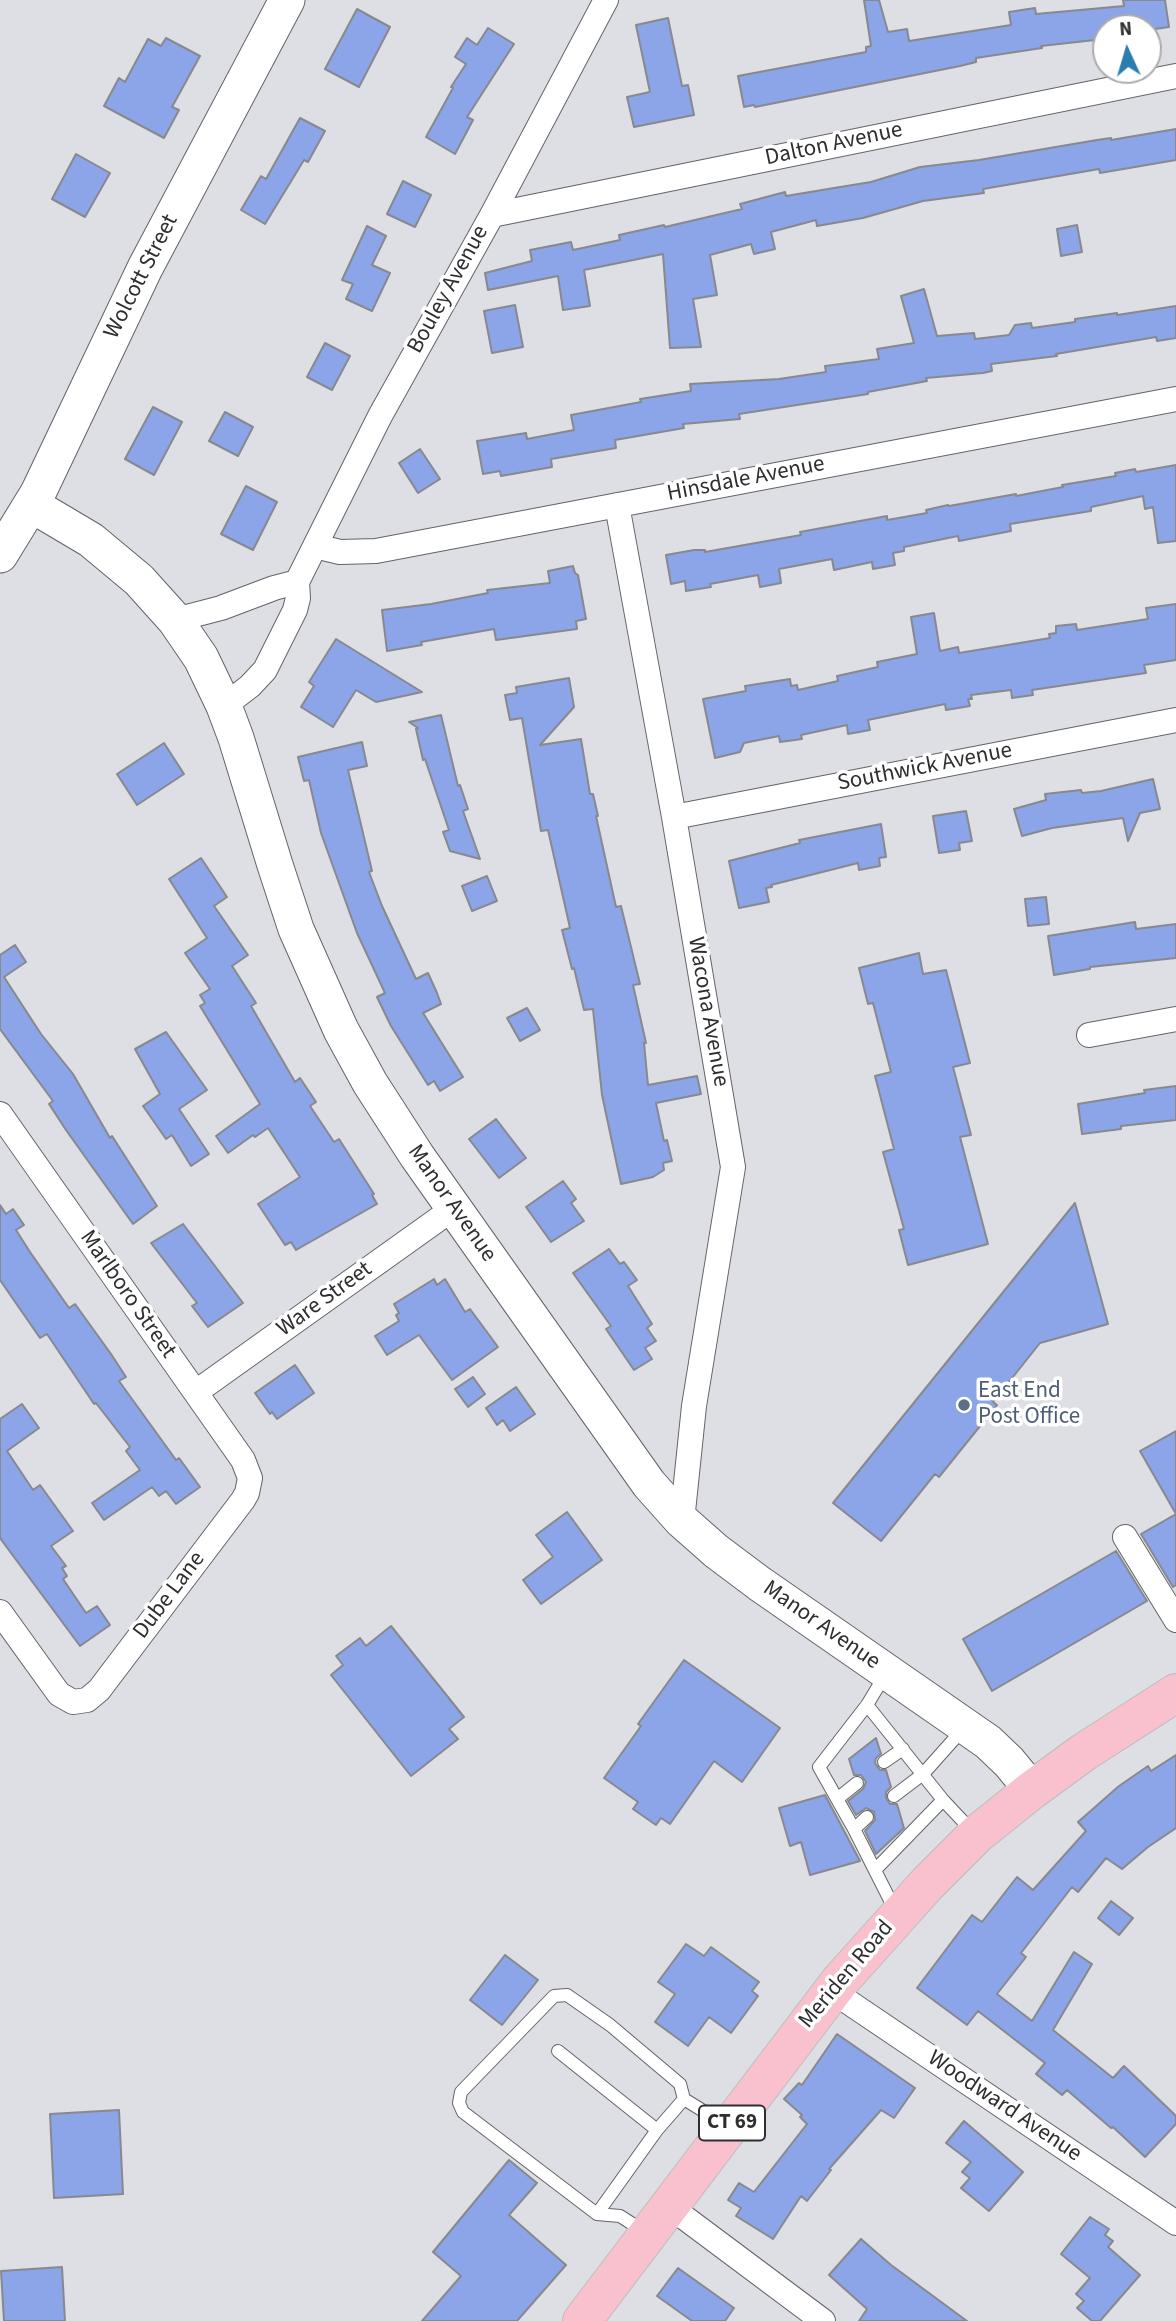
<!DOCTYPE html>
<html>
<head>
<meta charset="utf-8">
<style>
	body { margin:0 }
	#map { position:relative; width:1176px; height:2321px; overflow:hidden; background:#dddfe4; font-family:"Source Sans 3",sans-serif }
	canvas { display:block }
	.north { position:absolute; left:1092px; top:14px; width:70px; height:70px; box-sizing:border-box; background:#fff; border:2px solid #ababac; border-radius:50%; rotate:356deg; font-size:19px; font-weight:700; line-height:28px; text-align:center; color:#2d2e30 }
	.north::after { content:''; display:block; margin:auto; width:24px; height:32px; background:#2a7dad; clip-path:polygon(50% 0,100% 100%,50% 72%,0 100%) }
</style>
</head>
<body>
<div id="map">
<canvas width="1176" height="2321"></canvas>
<div class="north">N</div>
</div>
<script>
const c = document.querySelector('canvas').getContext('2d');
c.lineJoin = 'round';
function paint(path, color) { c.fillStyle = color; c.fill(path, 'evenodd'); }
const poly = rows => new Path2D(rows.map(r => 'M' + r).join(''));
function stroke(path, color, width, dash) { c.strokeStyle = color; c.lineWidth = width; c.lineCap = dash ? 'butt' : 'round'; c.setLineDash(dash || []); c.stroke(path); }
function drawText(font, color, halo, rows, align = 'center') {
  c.font = font + ' "Source Sans 3",sans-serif'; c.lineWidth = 7; c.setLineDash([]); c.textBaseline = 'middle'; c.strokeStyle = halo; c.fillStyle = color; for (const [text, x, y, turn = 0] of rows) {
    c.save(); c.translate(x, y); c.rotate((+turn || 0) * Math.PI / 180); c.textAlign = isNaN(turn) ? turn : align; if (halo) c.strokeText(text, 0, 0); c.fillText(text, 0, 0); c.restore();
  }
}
const building = poly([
	[864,0,879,0,888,32,907,29,909,41,1011,25,1009,12,1035,8,1036,14,1124,6,1123,0,1165,0,1169,27,1148,30,1148,28,1103,28,1104,39,1041,46,1042,48,976,58,976,62,960,66,755,107,754,105,744,107,738,76,866,52,866,47,871,46,864,0],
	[357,9,390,27,359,87,325,69,357,9],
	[668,18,682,86,688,85,694,115,634,127,627,97,650,92,636,25,668,18],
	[488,28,514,44,467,117,473,120,455,154,426,137,453,88,451,87,466,64,455,57,467,38,477,45,488,28],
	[166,38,200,56,172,107,179,110,164,138,104,106,119,78,125,82,148,39,161,46,166,38],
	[300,118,325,131,308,162,304,160,265,224,241,210,261,176,266,179,300,118],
	[1176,129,1176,160,1100,173,1099,169,983,189,984,193,923,201,863,218,817,226,816,220,771,232,775,249,754,254,751,244,710,255,717,295,693,299,701,347,670,348,663,254,584,270,590,306,563,310,558,276,488,290,485,273,532,261,530,250,571,242,573,250,620,240,619,235,664,225,665,227,742,209,740,204,785,192,786,196,828,189,871,182,920,167,979,160,1097,140,1111,138,1111,140,1176,129],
	[76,154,110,173,85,217,52,199,76,154],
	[403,181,431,195,415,227,387,214,403,181],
	[1077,225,1082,252,1061,256,1057,229,1077,225],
	[367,226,386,236,372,265,390,273,372,311,346,299,353,284,342,280,367,226],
	[924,289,937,336,974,333,975,339,1009,335,1015,325,1031,323,1032,328,1075,322,1075,319,1117,313,1117,315,1176,306,1176,338,1157,341,1156,337,1056,354,1057,356,991,364,992,371,983,373,926,378,927,381,868,392,868,394,739,414,740,419,683,424,684,428,615,440,616,448,551,459,552,467,501,476,500,471,483,474,477,441,526,433,527,439,574,430,571,415,641,402,640,399,691,391,690,384,779,379,826,372,825,366,879,359,877,349,914,343,901,296,924,289],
	[515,305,523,347,492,353,484,311,515,305],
	[325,343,350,356,332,390,307,377,325,343],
	[153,407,182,422,154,475,125,459,153,407],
	[225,412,253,427,238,456,209,441,225,412],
	[420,449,440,479,418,493,399,463,420,449],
	[1176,465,1176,541,1158,543,1153,507,1145,509,1143,496,1091,507,1091,511,1010,524,1011,531,959,541,958,536,904,547,904,551,893,553,895,565,873,569,872,562,834,570,832,559,779,569,781,583,760,587,758,575,710,584,711,587,686,591,685,581,671,584,666,555,694,550,705,550,705,552,801,535,800,532,887,516,887,520,927,513,926,510,948,505,949,506,1016,494,1016,496,1063,487,1062,485,1116,476,1115,473,1135,469,1136,472,1176,465],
	[246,486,277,502,253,550,221,534,246,486],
	[573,566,575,573,578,575,586,619,576,621,577,629,496,640,494,629,421,642,422,645,387,651,382,610,431,604,488,593,487,590,550,583,548,571,573,566],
	[1176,604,1176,660,1144,665,1146,673,1032,690,1033,695,1012,698,1011,690,971,695,972,699,968,699,970,706,946,710,945,704,868,720,870,730,848,734,847,725,801,735,802,739,780,742,779,736,744,743,740,752,715,758,703,699,746,691,745,686,790,679,791,686,797,685,798,690,838,681,837,676,878,667,877,662,917,654,911,617,934,613,940,651,958,647,959,653,1050,638,1049,634,1056,633,1056,626,1076,624,1077,630,1148,619,1146,608,1176,604],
	[336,639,422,692,376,702,356,690,333,727,301,707,314,686,309,682,336,639],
	[569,678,574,707,540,745,581,739,590,794,593,794,598,816,596,816,616,907,621,906,640,984,633,985,646,1043,644,1043,648,1085,697,1076,701,1094,656,1103,664,1141,667,1140,672,1161,663,1163,664,1170,653,1177,621,1184,602,1095,593,1009,584,1010,574,968,572,969,562,930,570,928,548,830,541,831,522,718,510,720,505,695,517,693,516,687,569,678],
	[441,715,458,786,460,785,468,809,463,811,480,859,450,851,443,832,449,830,425,759,423,760,416,729,418,728,409,722,441,715],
	[362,742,367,766,348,770,372,871,369,872,382,906,416,979,428,973,437,993,441,1004,423,1013,463,1077,440,1091,434,1081,428,1085,391,1026,377,997,385,993,357,933,321,833,309,780,304,781,298,757,362,742],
	[164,743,184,774,137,805,117,774,164,743],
	[1153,779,1160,809,1140,813,1128,841,1123,818,1052,828,1022,836,1014,809,1046,800,1045,794,1081,790,1082,793,1101,791,1153,779],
	[966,811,972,841,959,843,960,850,939,853,933,816,966,811],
	[881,824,886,857,879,858,880,866,859,870,858,863,771,885,772,887,766,888,769,902,739,908,729,861,800,843,799,840,881,824],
	[201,858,227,897,214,906,248,955,232,966,256,1003,251,1006,295,1082,300,1078,316,1102,310,1106,334,1142,339,1139,374,1194,372,1195,377,1204,296,1250,291,1242,285,1245,258,1204,300,1177,268,1128,255,1137,253,1135,228,1153,216,1136,260,1104,200,1006,205,1003,200,995,210,989,185,953,207,938,169,879,201,858],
	[487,876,497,901,472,911,462,886,487,876],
	[1046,897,1049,924,1028,926,1025,899,1046,897],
	[1135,922,1136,929,1176,924,1176,958,1090,967,1090,969,1054,975,1048,936,1135,922],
	[15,945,26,962,4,977,41,1034,73,1074,110,1138,112,1136,157,1206,133,1224,66,1130,49,1104,53,1101,0,1029,0,955,15,945],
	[919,953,923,974,946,970,970,1063,953,1067,971,1135,960,1137,988,1244,908,1265,899,1230,904,1229,883,1152,894,1149,875,1076,891,1072,873,1003,868,1004,859,968,919,953],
	[527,1008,540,1030,520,1041,507,1018,527,1008],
	[166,1032,207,1090,179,1109,209,1154,191,1166,172,1135,166,1139,143,1106,160,1094,135,1049,166,1032],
	[1176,1086,1176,1120,1121,1126,1121,1129,1082,1134,1078,1104,1145,1093,1144,1090,1176,1086],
	[496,1119,526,1158,499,1178,469,1139,496,1119],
	[563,1181,576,1199,571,1203,584,1221,551,1242,526,1207,563,1181],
	[1075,1203,1108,1324,1040,1343,993,1402,997,1405,939,1477,935,1474,881,1541,833,1503,1075,1203],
	[0,1205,6,1214,13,1209,24,1225,16,1230,30,1252,69,1308,75,1304,111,1354,126,1377,119,1381,176,1460,179,1458,200,1487,176,1504,166,1491,159,1496,152,1487,104,1520,92,1503,140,1470,126,1451,130,1447,96,1403,94,1404,47,1334,40,1338,0,1280,0,1205],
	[183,1224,243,1303,208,1327,192,1306,197,1303,151,1243,183,1224],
	[609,1249,620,1264,624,1262,637,1280,628,1286,652,1324,647,1328,656,1341,645,1348,652,1359,634,1370,606,1329,611,1326,573,1273,609,1249],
	[434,1279,437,1285,445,1279,465,1312,470,1309,498,1347,452,1380,419,1335,387,1355,375,1336,399,1321,396,1315,399,1313,394,1304,434,1279],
	[295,1365,314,1393,277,1419,272,1412,270,1414,255,1393,295,1365],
	[473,1377,485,1394,468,1407,455,1389,473,1377],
	[516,1387,535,1414,510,1431,503,1420,497,1425,486,1408,516,1387],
	[22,1404,39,1428,7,1451,33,1490,40,1485,73,1531,51,1546,66,1566,62,1568,67,1576,63,1579,86,1613,97,1606,110,1625,80,1646,0,1538,0,1419,22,1404],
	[1176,1431,1176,1585,1173,1587,1141,1534,1176,1514,1140,1451,1176,1431],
	[567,1512,602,1560,541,1604,523,1580,553,1557,536,1535,567,1512],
	[1116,1551,1147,1601,992,1691,963,1639,1116,1551],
	[391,1626,464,1717,449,1729,458,1739,411,1776,331,1675,343,1665,336,1656,360,1638,366,1646,391,1626],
	[684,1660,780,1728,742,1782,714,1761,670,1824,661,1818,656,1825,633,1809,638,1802,604,1778,641,1726,638,1724,684,1660],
	[876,1738,881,1754,876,1758,875,1763,880,1770,886,1770,891,1787,886,1792,886,1798,890,1804,897,1804,904,1828,876,1854,865,1831,875,1820,874,1812,866,1808,856,1815,848,1801,863,1789,866,1782,861,1775,854,1775,849,1759,876,1738],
	[1176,1755,1176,1828,1148,1847,1122,1869,1106,1858,1078,1892,1072,1887,1021,1953,1026,1957,997,1994,1032,2021,1074,1952,1092,1964,1053,2030,1113,2078,1124,2066,1176,2116,1176,2124,1145,2157,1113,2127,1111,2128,1067,2090,1062,2095,1036,2074,1045,2063,978,2011,967,2025,917,1988,972,1915,982,1922,1017,1877,1033,1890,1086,1831,1078,1822,1119,1786,1148,1766,1151,1771,1176,1755],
	[825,1795,860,1861,810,1875,801,1842,790,1846,779,1808,825,1795],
	[1111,1901,1133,1918,1119,1935,1098,1918,1111,1901],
	[686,1944,704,1956,711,1947,759,1982,752,1991,758,1996,731,2033,709,2017,688,2046,655,2022,675,1994,658,1982,686,1944],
	[505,1955,538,1980,502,2025,470,2000,505,1955],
	[837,2034,915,2088,894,2118,881,2110,829,2169,831,2170,807,2201,801,2196,773,2239,736,2216,741,2208,728,2200,739,2183,754,2192,807,2124,800,2117,802,2115,784,2099,799,2083,802,2085,837,2034],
	[119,2110,123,2194,54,2198,50,2114,119,2110],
	[964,2121,1023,2172,989,2211,961,2188,970,2178,962,2172,971,2162,946,2143,964,2121],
	[509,2160,537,2183,509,2215,566,2265,517,2321,422,2321,461,2276,433,2252,509,2160],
	[1090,2217,1109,2229,1105,2235,1113,2241,1108,2247,1140,2275,1100,2321,1092,2321,1077,2308,1084,2301,1076,2294,1090,2278,1061,2254,1090,2217],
	[861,2239,891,2265,967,2321,859,2321,867,2309,829,2275,861,2239],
	[62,2267,65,2321,4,2321,1,2271,62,2267],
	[678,2268,734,2308,725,2321,692,2321,657,2296,678,2268]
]);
const lane = poly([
	[885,1675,867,1705,819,1767,854,1829,895,1910],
	[867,1705,943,1800],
	[884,1762,903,1749],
	[894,1796,923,1774,964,1728],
	[837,1799,857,1783],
	[854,1829,867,1817],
	[875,1870,943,1800,974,1833],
	[558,2051,657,2130],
	[597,2214,657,2130,684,2099],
	[645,2232,620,2216,597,2214,463,2112,459,2103,461,2092,554,1996,567,1995,610,2025,680,2084,684,2099,726,2125]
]);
const street = poly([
	[492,215,1176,76],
	[617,505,674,817,733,1167,694,1406,682,1521],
	[315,546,340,552,376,551,1176,399],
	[175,620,221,608,274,588,297,582],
	[224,706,250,686,265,670,295,610,298,598,297,582,380,416,492,215,606,0],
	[674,817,1176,720],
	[1089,1035,1176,1019],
	[0,1114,243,1460,250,1478,247,1493,243,1500,99,1690,87,1700,73,1702,59,1694,0,1612],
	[196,1392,454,1208],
	[1125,1537,1176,1620],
	[832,1991,1176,2223],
	[669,2206,823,2321]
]);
const secondary = poly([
	[32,505,91,540,139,580,175,620,201,658,224,706,236,738,275,865,296,929,341,1030,370,1083,417,1156,649,1484,682,1521,716,1551,760,1584,988,1742,1009,1762,1032,1790],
	[0,555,38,493,145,268,287,0]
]);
const primary = poly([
	[582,2321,840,1981,927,1884,976,1835,1032,1790,1084,1752,1176,1693]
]);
const markers = [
	[964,1405,7,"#5c6f8a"]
];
const shields = [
	[732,2123,66]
];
const shieldNames = [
	["CT 69",732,2123]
];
const streetNames = [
	["Dalton Avenue",834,145,-12],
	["Wolcott Street",142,277,-63],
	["Bouley Avenue",449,290,-61],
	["Hinsdale Avenue",746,480,-11],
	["Southwick Avenue",925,768,-11],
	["Wacona Avenue",707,1012,80],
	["Manor Avenue",451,1204,55],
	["Marlboro Street",127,1295,55],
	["Ware Street",325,1300,-36],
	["Dube Lane",170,1596,-53],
	["Manor Avenue",821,1626,35],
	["Meriden Road",847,1975,-50],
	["Woodward Avenue",1004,2107,34]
];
const serviceNames = [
	["East End",978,1392],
	["Post Office",978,1418]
];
paint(building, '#8ca4e8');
stroke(building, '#87898e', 2);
stroke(lane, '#626468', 14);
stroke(street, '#626468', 26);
stroke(secondary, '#626468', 37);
stroke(primary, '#bcbcbd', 40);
stroke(lane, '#fff', 12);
stroke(street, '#fff', 24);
stroke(secondary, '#fff', 35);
stroke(primary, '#f9c1cd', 38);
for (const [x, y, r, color] of markers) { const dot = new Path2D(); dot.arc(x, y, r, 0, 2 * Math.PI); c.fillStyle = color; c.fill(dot); stroke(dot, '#fff', 2.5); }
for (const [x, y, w] of shields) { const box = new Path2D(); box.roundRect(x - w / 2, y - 17.5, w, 35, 5); c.fillStyle = '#fff'; c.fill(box); stroke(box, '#2d2e30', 2); }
drawText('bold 21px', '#2d2e30', null, shieldNames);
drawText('23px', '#2d2e30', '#fff', streetNames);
drawText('23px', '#4e5e75', '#fff', serviceNames, 'left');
</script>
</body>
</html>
